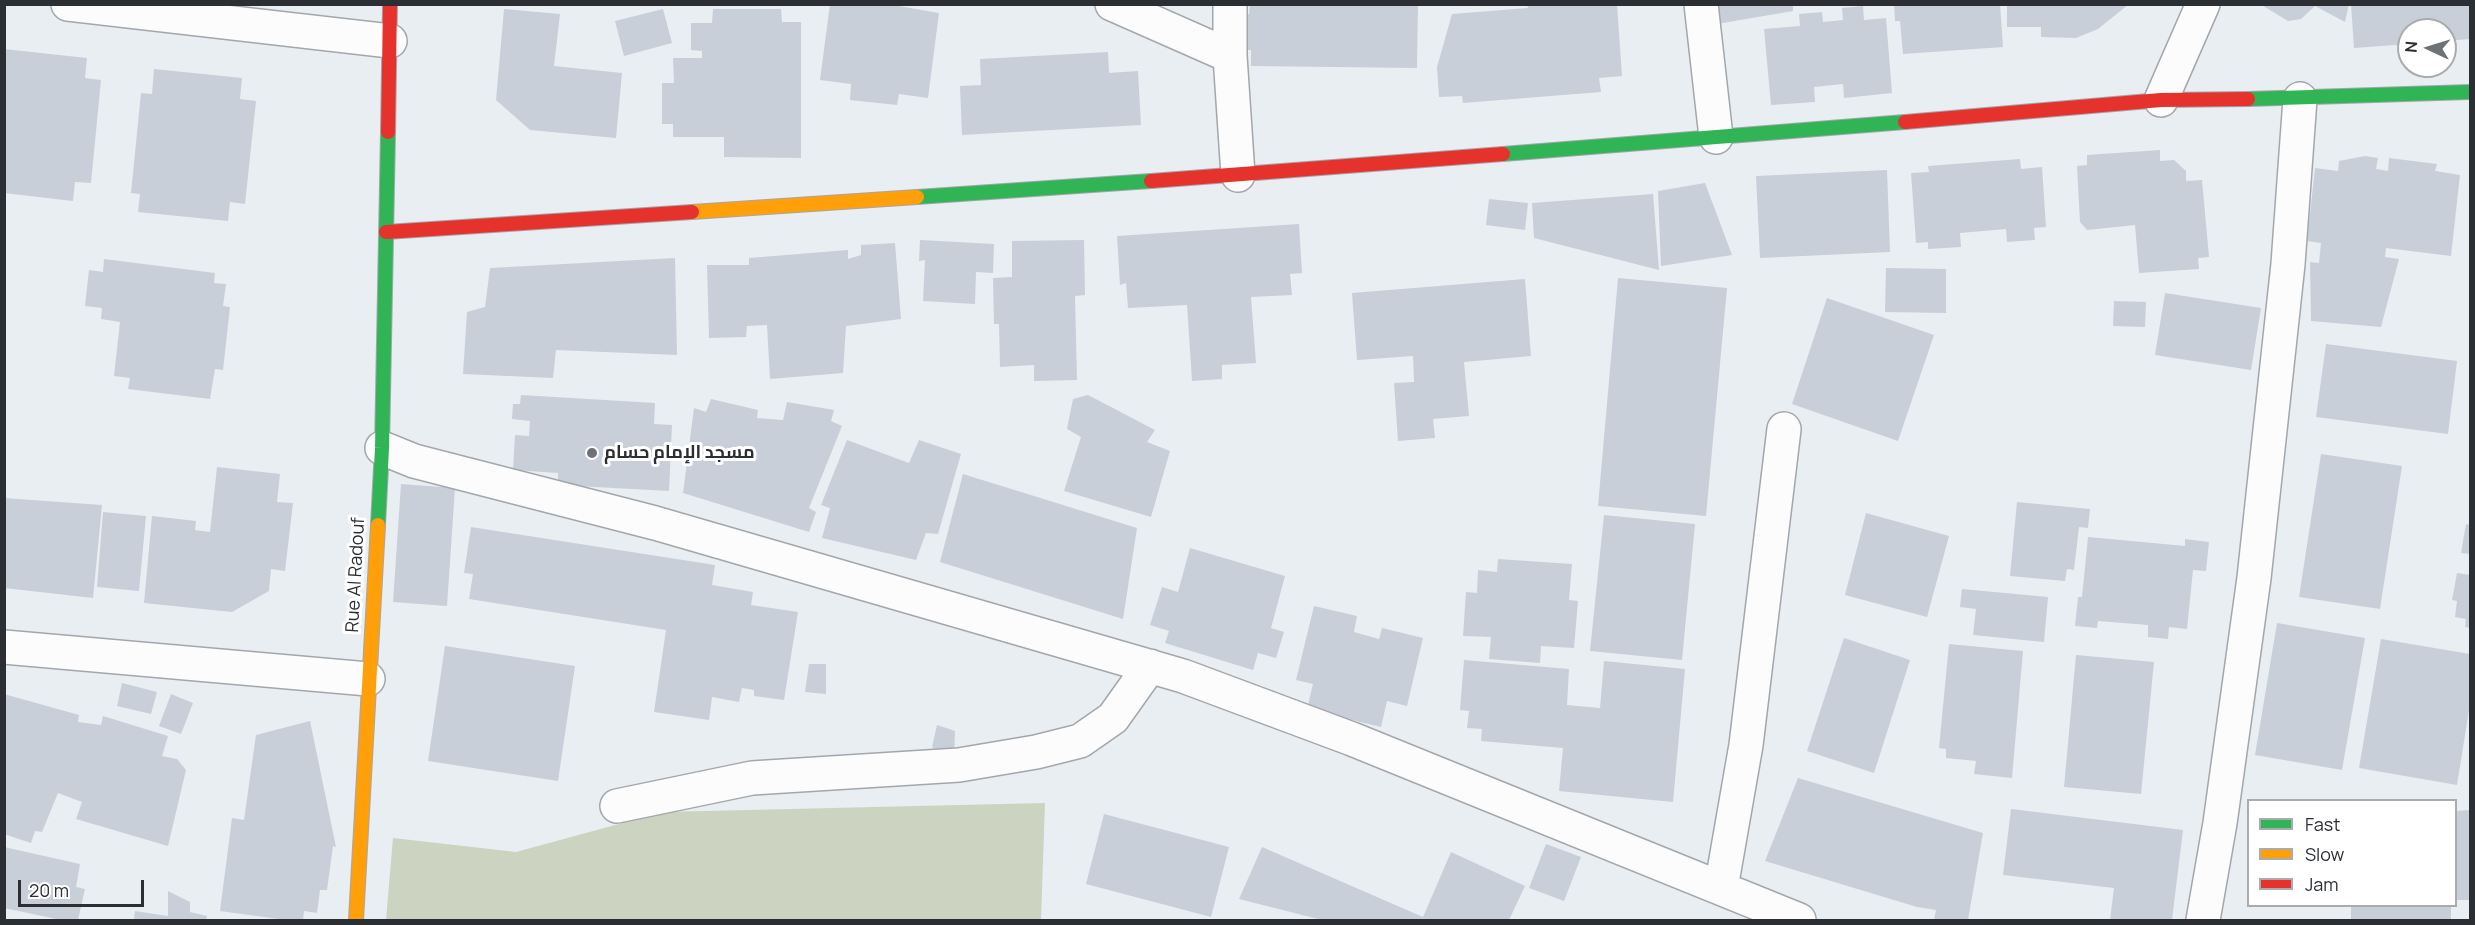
<!DOCTYPE html>
<html>
<head>
<meta charset="utf-8">
<style>
	body { margin:0 }
	#map { position:relative; width:2475px; height:925px; overflow:hidden; background:#e9eef3; font-family:Manrope,sans-serif }
	canvas { display:block }
	.frame { position:absolute; inset:0; border:6px solid #2b2e32; pointer-events:none }
	.legend { position:absolute; left:2247px; top:799px; width:210px; height:108px; box-sizing:border-box; background:#fff; border:2px solid #aaabad; margin:0; padding:8px 10px; list-style:none; font-size:18px; color:#2b2e32 }
	.legend li { display:flex; align-items:center; gap:12px; height:30px }
	.legend b { width:30px; border:2px solid #aaabad }
	.north { position:absolute; left:2397px; top:18px; width:60px; height:60px; box-sizing:border-box; background:#fff; border:2px solid #aaabad; border-radius:50%; rotate:274deg; font-size:16px; font-weight:700; line-height:24px; text-align:center; color:#2b2e32 }
	.north::after { content:''; display:block; margin:auto; width:21px; height:27px; background:#6e7176; clip-path:polygon(50% 0,100% 100%,50% 72%,0 100%) }
	.scale { position:absolute; left:18px; top:880px; width:126px; height:27px; box-sizing:border-box; border:3px solid #2b2e32; border-top:0; padding-left:8px; font-size:18px; line-height:21px; white-space:nowrap; color:#2b2e32; -webkit-text-stroke:4px #fff; paint-order:stroke }
</style>
</head>
<body>
<div id="map">
<canvas width="2475" height="925"></canvas>
<div class="frame"></div>
<ul class="legend">
<li><b style="height:8px;background:#30b455"></b>Fast</li>
<li><b style="height:8px;background:#ff9f0a"></b>Slow</li>
<li><b style="height:8px;background:#e5322d"></b>Jam</li>
</ul>
<div class="north">N</div>
<div class="scale">20 m</div>
</div>
<script>
const c = document.querySelector('canvas').getContext('2d');
c.lineJoin = 'round';
function paint(path, color) { c.fillStyle = color; c.fill(path, 'evenodd'); }
const poly = rows => new Path2D(rows.map(r => 'M' + r).join(''));
function stroke(path, color, width, dash) { c.strokeStyle = color; c.lineWidth = width; c.lineCap = dash ? 'butt' : 'round'; c.setLineDash(dash || []); c.stroke(path); }
function drawText(font, color, halo, rows, align = 'center') {
  c.font = font + ' Manrope,Cairo,sans-serif'; c.lineWidth = 6; c.setLineDash([]); c.textBaseline = 'middle'; c.strokeStyle = halo; c.fillStyle = color; for (const [text, x, y, turn = 0] of rows) {
    c.save(); c.translate(x, y); c.rotate((+turn || 0) * Math.PI / 180); c.textAlign = isNaN(turn) ? turn : align; if (halo) c.strokeText(text, 0, 0); c.fillText(text, 0, 0); c.restore();
  }
}
const forest = poly([
	[1045,803,1041,920,386,920,393,838,516,852,663,812]
]);
const building = poly([
	[830,4,887,4,939,13,928,98,899,94,897,105,850,100,851,84,820,80],
	[1250,4,1418,4,1417,68,1251,66,1251,50,1237,50,1237,14,1249,14],
	[1527,4,1617,4,1622,76,1599,78,1601,92,1463,103,1462,96,1439,97,1437,67,1452,14,1528,8],
	[1715,4,1793,4,1793,11,1717,24],
	[1894,4,2000,4,2003,47,1903,54,1900,21,1895,21],
	[2007,4,2129,4,2098,29,2076,38,2041,37,2041,27,2007,27],
	[2260,4,2349,4,2345,22,2315,6,2301,19,2288,21],
	[2351,4,2470,4,2470,39,2445,41,2445,30,2409,30,2409,44,2354,48],
	[1863,6,1864,20,1886,18,1892,93,1844,98,1843,84,1814,87,1815,102,1771,105,1764,29,1800,26,1799,14,1822,12,1823,22,1843,20,1842,8],
	[504,9,560,14,554,66,622,73,616,138,530,130,496,100],
	[663,9,672,43,624,56,615,21],
	[713,9,781,9,782,22,801,22,801,158,724,157,724,137,673,137,673,124,662,124,662,83,674,83,673,58,702,58,702,51,691,50,691,23,712,23],
	[4,49,87,58,85,78,101,80,91,183,75,182,73,201,4,193],
	[1108,52,1109,73,1138,71,1141,125,962,135,960,86,981,85,980,59],
	[154,69,242,78,240,99,256,101,245,204,230,202,228,221,138,212,140,194,131,193,141,93,152,94],
	[2160,150,2160,161,2174,160,2186,171,2186,181,2202,180,2209,257,2198,258,2199,269,2139,273,2135,225,2087,230,2080,222,2077,166,2087,165,2087,155],
	[2365,156,2378,158,2376,169,2388,171,2389,158,2437,164,2435,171,2460,175,2451,256,2386,248,2385,257,2399,259,2381,327,2311,321,2310,262,2319,263,2321,243,2307,241,2315,168,2338,171,2339,161],
	[2020,159,2021,169,2042,167,2046,227,2034,228,2035,240,2007,242,2006,229,1960,233,1961,247,1928,249,1928,242,1916,243,1911,173,1929,172,1928,166],
	[1887,170,1890,252,1760,258,1756,176],
	[1705,183,1732,255,1661,266,1658,191],
	[1653,194,1659,270,1534,238,1532,203],
	[1489,199,1528,203,1525,230,1486,225],
	[1299,224,1302,273,1290,274,1292,295,1251,297,1256,363,1222,365,1222,379,1192,381,1187,305,1128,308,1126,283,1120,285,1117,236],
	[920,240,994,244,993,273,976,272,975,304,923,301,925,260,919,261],
	[1084,240,1085,295,1075,296,1077,380,1034,381,1034,365,1000,367,999,324,994,324,993,278,1012,277,1012,241],
	[895,243,901,319,846,326,843,373,770,379,767,325,747,326,746,337,709,338,707,265,749,265,749,258,848,250,848,259,861,255,861,245],
	[675,258,677,355,556,350,553,378,463,374,467,312,485,307,490,268],
	[104,259,215,273,214,283,226,284,223,306,230,307,223,370,215,369,210,399,128,389,130,378,114,376,120,322,101,319,102,308,85,306,89,270,103,272],
	[1886,268,1946,269,1946,313,1885,312],
	[1618,278,1727,288,1706,516,1598,506],
	[1525,279,1531,356,1464,362,1469,416,1433,419,1435,438,1398,441,1394,383,1414,382,1413,356,1357,360,1352,293],
	[2165,293,2261,308,2251,370,2155,355],
	[1827,298,1934,335,1898,441,1792,404],
	[2114,301,2146,302,2145,327,2113,326],
	[2326,344,2457,361,2448,434,2316,417],
	[521,395,655,403,654,424,672,425,669,491,558,485,558,473,513,470,515,435,529,436,530,421,512,419,513,404,520,404],
	[1088,395,1155,430,1147,442,1170,451,1151,517,1064,491,1081,437,1067,429,1073,399],
	[711,399,758,410,757,418,783,420,787,402,834,410,831,421,842,426,809,508,816,512,809,532,683,493,694,408,706,412],
	[847,440,909,463,919,440,961,454,938,534,926,533,916,560,822,538,830,508,821,505],
	[2321,454,2402,466,2380,609,2299,597],
	[217,467,280,474,277,502,293,503,285,571,271,569,269,591,232,612,144,603,152,516,196,521,195,530,210,532],
	[963,474,1137,528,1123,619,940,562],
	[401,484,455,488,447,606,393,602],
	[4,498,102,505,93,598,4,588],
	[2017,502,2090,509,2088,528,2079,527,2074,570,2067,569,2065,581,2010,576],
	[103,512,146,516,139,591,97,587],
	[1866,513,1949,536,1927,617,1845,595],
	[1604,515,1695,524,1682,660,1590,651],
	[2466,524,2470,525,2470,554,2461,553],
	[471,527,715,565,712,585,753,592,751,605,798,612,784,700,754,696,754,690,742,688,739,702,712,697,709,720,654,712,666,630,469,599,473,574,464,573],
	[2088,537,2185,546,2185,539,2209,542,2206,571,2193,570,2187,629,2169,627,2168,639,2148,637,2148,625,2098,621,2097,628,2075,626,2078,597,2082,597],
	[1190,548,1285,576,1271,628,1284,632,1276,658,1258,653,1253,670,1165,643,1169,631,1150,625,1162,587,1178,592],
	[1498,559,1572,564,1569,600,1578,601,1574,648,1541,646,1540,663,1489,659,1491,637,1463,636,1466,592,1477,593,1478,570,1497,572],
	[2457,573,2470,575,2470,628,2465,627,2466,619,2455,617,2457,601,2452,600],
	[1962,589,2048,597,2044,642,1973,635,1976,609,1960,607],
	[1314,606,1357,616,1354,632,1379,639,1382,628,1423,638,1407,706,1387,701,1381,727,1307,709,1313,684,1296,680],
	[2277,623,2365,638,2342,770,2255,755],
	[1844,638,1910,660,1874,773,1807,751],
	[2381,639,2470,654,2470,704,2457,785,2359,768],
	[1949,644,2023,651,2012,778,1974,774,1976,761,1946,758,1946,749,1939,748],
	[445,646,575,666,558,781,428,761],
	[2076,655,2154,662,2141,794,2064,787],
	[1464,660,1569,669,1567,705,1600,708,1604,661,1685,669,1673,802,1559,791,1563,748,1481,741,1482,729,1467,728,1469,711,1460,710],
	[809,664,826,664,826,694,805,692],
	[122,683,157,692,151,714,117,706],
	[4,694,79,715,78,722,101,725,103,716,168,736,162,756,177,759,186,770,168,846,76,819,82,802,58,793,42,832,35,831,31,843,4,834],
	[171,694,193,703,181,734,159,726],
	[310,721,336,847,333,846,327,890,320,890,317,913,304,911,303,920,286,920,220,911,232,818,244,820,256,735],
	[937,725,955,731,954,760,932,747],
	[1798,778,1983,833,1968,920,1934,920,1936,910,1917,907,1765,861],
	[2011,809,2183,830,2172,920,2110,920,2114,888,2003,875],
	[2470,810,2470,900,2456,900,2456,811],
	[1104,814,1229,847,1211,917,1086,884],
	[1546,844,1581,857,1564,901,1529,888],
	[4,847,80,864,76,887,85,889,78,920,61,920,4,908],
	[1262,847,1423,917,1451,852,1525,886,1509,920,1322,920,1239,899],
	[168,891,190,902,190,912,207,916,206,920,134,920,135,911,168,916],
	[2351,906,2451,906,2451,920,2351,920]
]);
const street = poly([
	[68,4,390,41],
	[1112,4,1230,56,1238,175],
	[1230,4,1230,56],
	[1701,4,1716,137],
	[2161,100,2203,4],
	[382,448,414,461,655,523,1183,676,1352,739,1799,920],
	[4,647,368,679],
	[617,806,752,778,959,765,1036,752,1080,741,1113,718,1150,666],
	[1721,888,1746,745,1784,429],
	[2203,920,2220,823,2254,578,2288,264,2300,99]
]);
const fast = poly([
	[2248,99,2470,92],
	[1503,154,1905,122],
	[917,197,1151,181],
	[378,525,382,448,388,132]
]);
const slow = poly([
	[692,212,917,197],
	[356,920,378,525]
]);
const jam = poly([
	[1905,122,2161,100,2248,99],
	[388,132,390,4],
	[1151,181,1503,154],
	[386,232,692,212]
]);
const markers = [
	[592,453,6,"#6e7176"]
];
const poiNames = [
	["مسجد الإمام حسام",604,453]
];
const streetNames = [
	["Rue Al Radouf",356,575,-87]
];
paint(forest, '#ccd3c0');
paint(building, '#c9cfd8');
stroke(street, '#a3a7ab', 36);
stroke(fast, '#a3a7ab', 16);
stroke(slow, '#a3a7ab', 16);
stroke(jam, '#a3a7ab', 16);
stroke(street, '#fcfcfd', 33);
stroke(fast, '#30b455', 14);
stroke(slow, '#ff9f0a', 14);
stroke(jam, '#e5322d', 14);
for (const [x, y, r, color] of markers) { const dot = new Path2D(); dot.arc(x, y, r, 0, 2 * Math.PI); c.fillStyle = color; c.fill(dot); stroke(dot, '#fff', 2); }
drawText('bold 18px', '#2b2e32', '#fff', poiNames, 'left');
drawText('18px', '#2b2e32', '#fff', streetNames);
</script>
</body>
</html>
